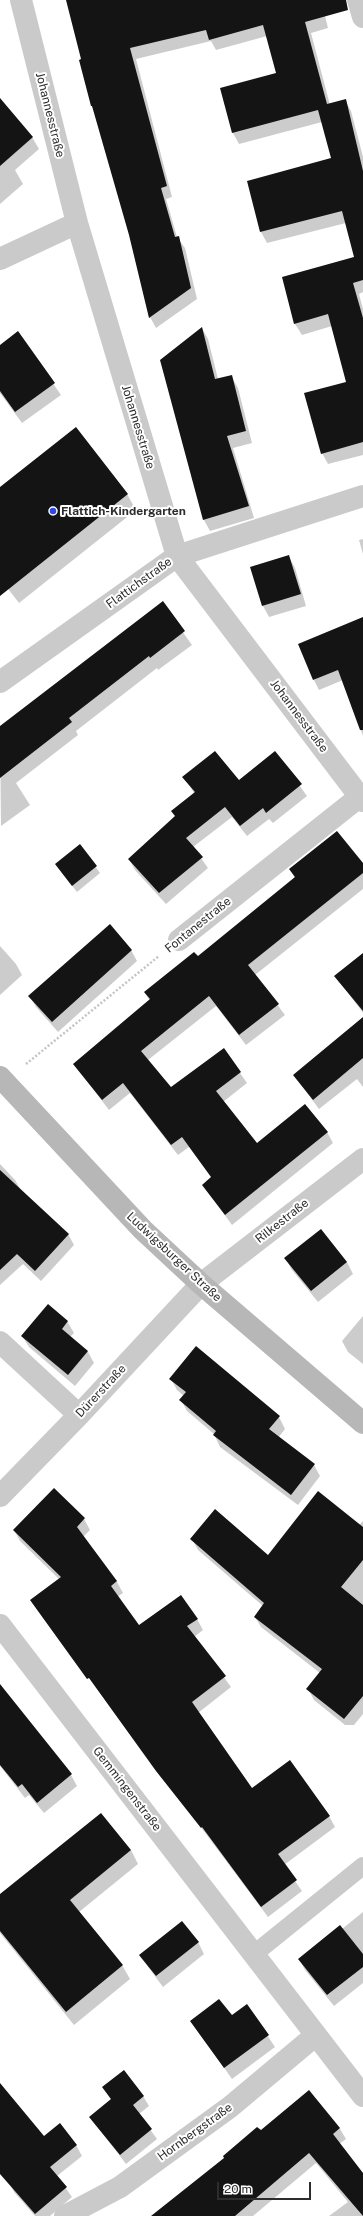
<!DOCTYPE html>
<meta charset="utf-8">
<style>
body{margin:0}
#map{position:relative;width:363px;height:2216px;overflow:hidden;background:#fff;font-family:"Public Sans",sans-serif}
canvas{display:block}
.scale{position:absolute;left:217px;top:2182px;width:94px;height:18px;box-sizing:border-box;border:2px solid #2d2d2d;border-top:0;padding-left:5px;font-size:12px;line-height:14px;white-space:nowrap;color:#2d2d2d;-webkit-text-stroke:3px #fff;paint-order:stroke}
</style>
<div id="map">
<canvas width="363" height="2216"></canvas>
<div class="scale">20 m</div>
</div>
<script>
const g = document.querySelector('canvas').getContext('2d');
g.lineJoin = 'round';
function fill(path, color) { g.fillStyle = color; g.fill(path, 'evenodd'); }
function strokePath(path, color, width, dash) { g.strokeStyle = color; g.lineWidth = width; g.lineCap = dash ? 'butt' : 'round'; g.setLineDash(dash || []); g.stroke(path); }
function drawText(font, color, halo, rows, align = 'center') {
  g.font = font + ' "Public Sans",sans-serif'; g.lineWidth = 4; g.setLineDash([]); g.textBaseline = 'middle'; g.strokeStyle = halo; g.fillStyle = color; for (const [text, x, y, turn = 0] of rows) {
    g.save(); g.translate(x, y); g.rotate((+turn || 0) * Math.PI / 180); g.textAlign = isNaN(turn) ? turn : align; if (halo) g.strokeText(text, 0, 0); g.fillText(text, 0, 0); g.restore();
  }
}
fill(new Path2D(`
 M67 0H321L328 28 311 33 330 105 345 100 351 111 363 157V292L359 294 363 309V455L328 464 322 453 347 382 332 326 302 335 295 324 283 278 355 257 346 223 267 243 261 232 248 182 332 159 322 122 239 144 233 133 223 98 277 74 267 36 216 50 211 41 136 59 172 197 166 199 177 237 185 248 197 299 156 328 150 317 130 235 95 112 92 106 83 60Z
 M0 120 32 137 39 149 15 170 23 184 0 204Z
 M202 328 208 339 218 379 231 376 238 388 252 443 233 448 254 518 210 531 204 520 161 360Z
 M18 333 61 395 22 423 0 393V346Z
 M0 488 127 494 136 510 19 603 2 581 0 583Z
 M363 539V554L359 540Z
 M289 557 295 568 306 606 269 617 263 606Z
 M162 603 192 645 158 670 157 668 76 731 78 735 16 783 30 805 1 826 0 734Z
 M363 645V736L343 680 319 690 314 680Z
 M275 752 307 796 273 823 269 819 247 836 232 817 193 847 208 868 166 904 135 870 129 859 176 817 194 793 184 777 239 781Z
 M80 846 100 873 77 892 56 865Z
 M363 864V889L255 975 285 1015 246 1045 216 1006 148 1060 171 1088 224 1050 247 1083 223 1102 256 1144 327 1132 333 1143 232 1225 203 1185 212 1178 189 1147 178 1155 130 1093 109 1110 74 1064 150 1001 145 993 198 958 295 878 290 869Z
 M0 946 16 964 22 975 0 995Z
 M131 950 137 961 58 1032 36 1007 30 996Z
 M363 954V1013L336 976Z
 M363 1018V1087L357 1079 319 1109 294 1075Z
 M0 1164 15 1180 21 1190 68 1234 74 1245 41 1281 23 1264 0 1285Z
 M321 1230 347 1262 353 1274 318 1302 292 1270 286 1259Z
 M363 1316V1364L348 1352 342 1341Z
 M67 1321 74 1333 70 1337 88 1352 94 1363 75 1386 29 1347 22 1336Z
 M171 1379 279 1417 285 1429 278 1438 314 1465 320 1476 298 1505 220 1447 214 1434 187 1411 181 1400 184 1396 177 1390Z
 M84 1519 90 1530 83 1537 117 1582 123 1593 117 1597 139 1627 197 1619 203 1630 194 1637 231 1687 198 1713 252 1789 329 1816 335 1827 284 1865 302 1891 268 1917 31 1600 59 1579 20 1541 14 1530Z
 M363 1521V1714L354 1725H345L314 1700 308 1689 320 1673 261 1627 255 1617 263 1606 198 1550 192 1539 269 1556 359 1525Z
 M0 1685 71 1775 77 1786 44 1813 29 1795 25 1798 0 1766Z
 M131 1850 138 1864 79 1912 122 1965 130 1979 74 2025 0 1933V1896Z
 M363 1912V1983L334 2006 305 1970 299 1959 342 1929Z
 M198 1942 204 1954 163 1987 140 1956Z
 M247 2005 275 2047 232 2079 191 2021 231 2017Z
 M0 2084 44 2137 76 2145 82 2156 57 2176 72 2197 50 2216H35L14 2192 0 2162Z
 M103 2087 143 2096 149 2106 139 2114 157 2139 126 2164 90 2117 111 2100Z
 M309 2091 340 2129 346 2139 339 2144 363 2174V2216H329L348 2202 316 2163 253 2216H155Z`), '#0003');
fill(new Path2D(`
 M66 0H346L348 10 305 22 327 104 346 99 363 171V280L353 283 363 318V442L321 454 304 393 346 382 328 314 294 324 282 277 354 257 342 211 260 232 247 181 331 158 318 110 232 133 220 88 276 73 263 25 209 40 206 30 130 48 167 186 161 188 175 237 179 236 191 288 149 318 129 235 92 106H91L79 60 81 59Z
 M0 98 33 137 0 166Z
 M202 327 215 379 232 375 246 431 227 436 249 506 203 520 160 360Z
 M18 331 55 383 15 412 0 391V345Z
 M76 427 128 494 0 596V487Z
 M289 555 301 594 262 606 250 567Z
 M163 601 185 631 150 658 149 656 69 718 72 722 0 778V726Z
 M363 617V730H360L338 670 313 680 298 644Z
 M215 751 239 780 275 751 302 784 266 813 263 808 240 826 225 807 186 838 203 857 159 893 128 859 175 816 171 811 195 792 182 777Z
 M337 831 363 863V873L248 965 279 1004 239 1035 209 996 141 1051 171 1087 224 1048 241 1072 216 1091 257 1143 305 1104 328 1132 225 1215 202 1185 211 1177 182 1137 171 1145 123 1083 102 1100 73 1064 150 999 144 992 194 952 198 956 295 877 289 869Z
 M80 844 97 866 72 886 55 864Z
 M110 924 132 950 52 1022 28 996Z
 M363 953V1011L334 976Z
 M363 1017V1058L313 1100 293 1075Z
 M0 1170 69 1234 35 1271 17 1254 0 1270Z
 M321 1229 347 1262 311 1291 284 1258Z
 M48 1304 68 1321 62 1329 88 1351 68 1375 21 1336Z
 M196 1346 280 1416 269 1429 315 1464 291 1495 213 1435 216 1431 179 1400 186 1392 169 1379Z
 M54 1488 85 1518 77 1527 117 1581 111 1586 139 1625 181 1595 198 1619 187 1626 226 1676 192 1702 252 1788 290 1760 330 1816 278 1854 297 1880 261 1907 202 1827 201 1828 156 1771 89 1678 87 1679 30 1600 61 1577 13 1530Z
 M318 1491 363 1527V1560L341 1587 363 1605V1696L344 1719 306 1689 322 1669 254 1617 264 1603 190 1539 215 1509 268 1555Z
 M0 1684 72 1774 37 1803 22 1784 18 1787 0 1765Z
 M101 1813 131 1850 70 1900 123 1965 66 2012 0 1931V1894Z
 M182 1921 199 1942 156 1976 139 1955Z
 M340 1925 363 1954V1967L327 1995 298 1959Z
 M219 1999 232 2015 247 2004 269 2035 224 2068 190 2021Z
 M124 2070 144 2096 133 2105 152 2129 120 2155 89 2117 111 2099 102 2087Z
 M0 2083 44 2136 60 2123 77 2145 50 2167 67 2187 35 2214 0 2174Z
 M309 2090 340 2128 333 2134 363 2173V2216L309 2153 235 2216H151L224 2158 223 2156 257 2127 261 2130Z`), '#141414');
strokePath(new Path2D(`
 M26 1064 159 956`), '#c4c4c4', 2.5, [2, 2]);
strokePath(new Path2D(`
 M254 1954 363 1866`), '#cacaca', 18);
strokePath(new Path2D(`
 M21 0 77 223 177 556 363 801
 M358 0 363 17
 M0 259 77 223
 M0 682 177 556 363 496
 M179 940 363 794
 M0 1342 79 1415
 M0 1496 79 1415 201 1284 363 1159
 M0 1625 363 2096
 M65 2216 120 2187 230 2107 316 2035`), '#cacaca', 22);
strokePath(new Path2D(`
 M0 1077 143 1230 201 1284 363 1423`), '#b7b7b7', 22);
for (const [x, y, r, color] of [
 [53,511,4,"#2e48e5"]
]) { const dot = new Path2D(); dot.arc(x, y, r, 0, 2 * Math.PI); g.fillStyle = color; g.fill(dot); strokePath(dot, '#fff', 1.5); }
drawText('12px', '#2d2d2d', '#fff', [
 ["Johannesstraße",50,115,76],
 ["Johannesstraße",138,427,73],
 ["Flattichstraße",139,583,-36],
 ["Johannesstraße",299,716,53],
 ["Fontanestraße",198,925,-39],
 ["Rilkestraße",282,1221,-38],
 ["Ludwigsburger Straße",174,1257,43],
 ["Dürerstraße",101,1391,-47],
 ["Gemmingenstraße",127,1789,52],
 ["Hornbergstraße",195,2132,-36]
]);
drawText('bold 12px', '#2d2d2d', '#fff', [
 ["Flattich-Kindergarten",61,511]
], 'left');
</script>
